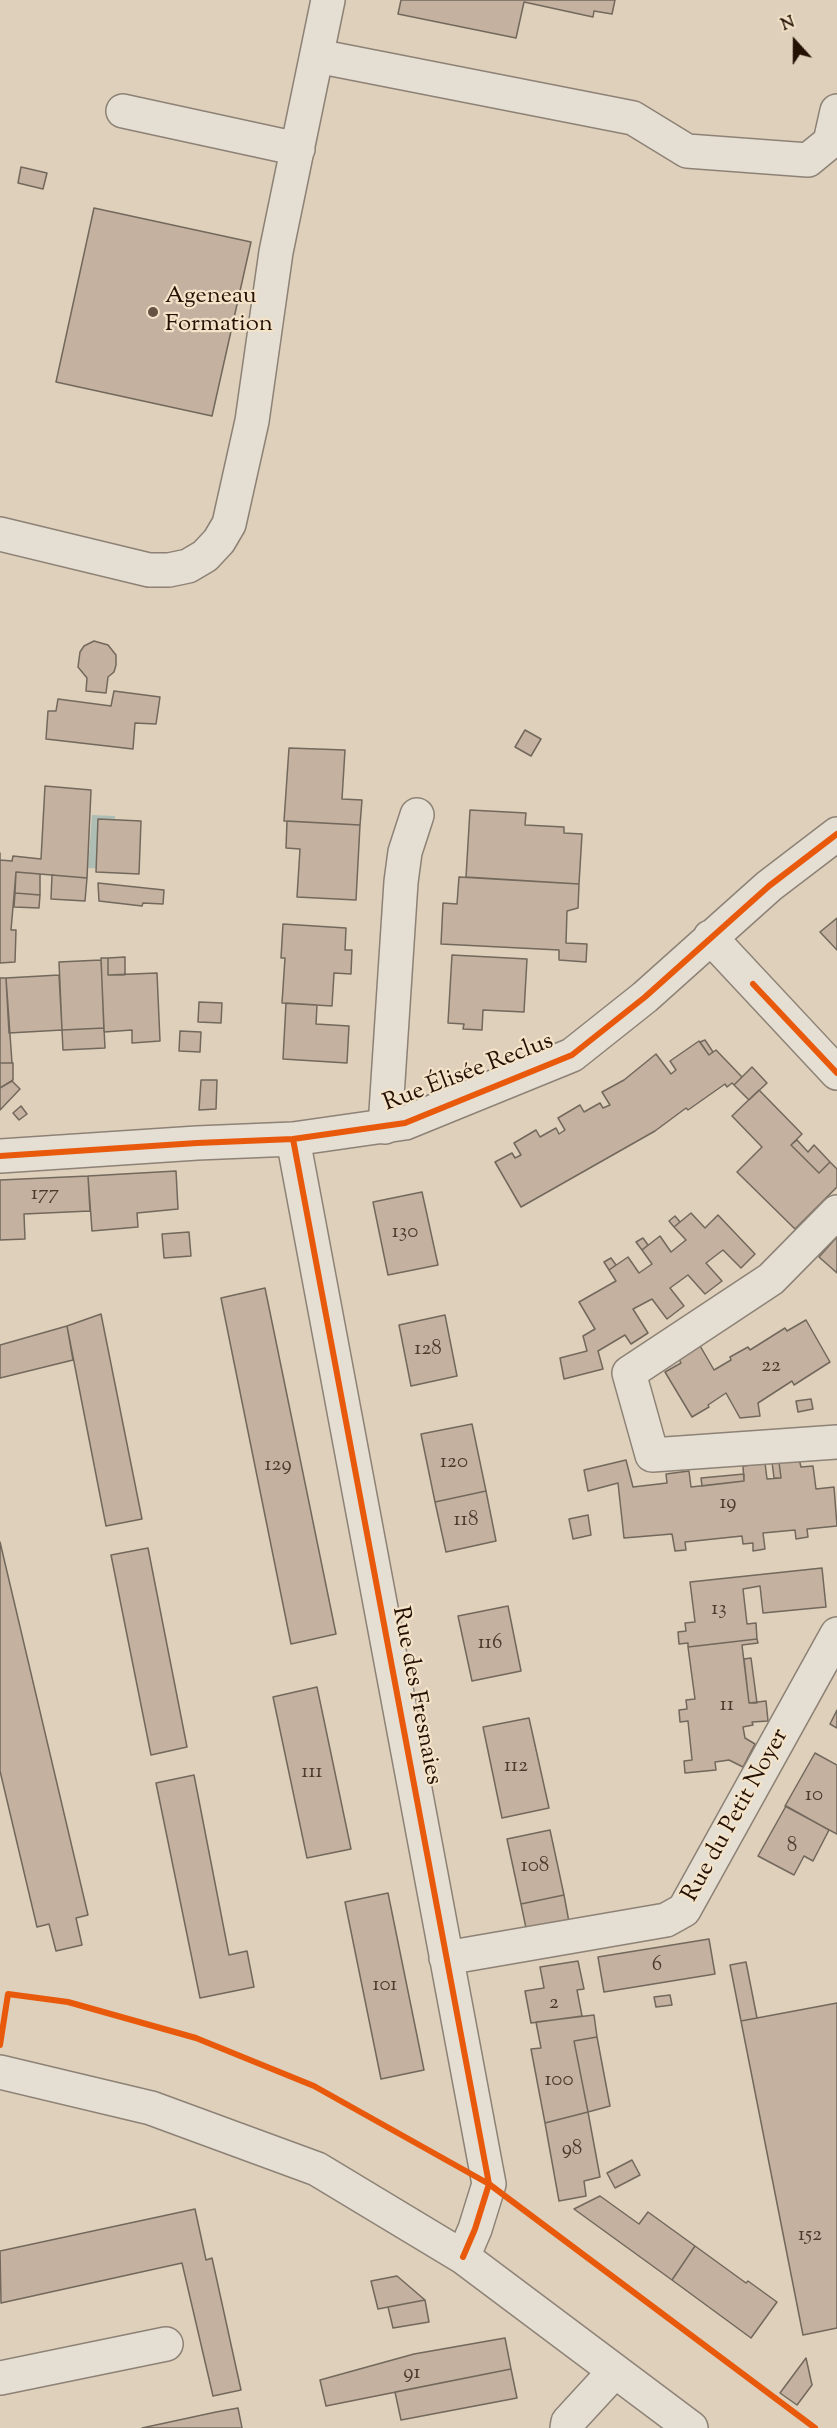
<!DOCTYPE html>
<meta charset="utf-8">
<style>
body{margin:0}
#map{position:relative;width:837px;height:2428px;overflow:hidden;background:#ded0bb;font-family:"Sorts Mill Goudy",serif}
canvas{display:block}
.north{position:absolute;left:765px;top:12px;width:60px;height:60px;-webkit-text-stroke:4px #f3e3c9;paint-order:stroke;rotate:339deg;font-size:16px;font-weight:700;line-height:24px;text-align:center;color:#251004}
.north::after{content:'';display:block;margin:auto;width:21px;height:27px;background:#251004;clip-path:polygon(50% 0,100% 100%,50% 72%,0 100%)}
</style>
<div id="map">
<canvas width="837" height="2428"></canvas>
<div class="north">N</div>
</div>
<script>
const g = document.querySelector('canvas').getContext('2d');
g.lineJoin = 'round';
function fill(path, color) { g.fillStyle = color; g.fill(path, 'evenodd'); }
function strokePath(path, color, width, dash) { g.strokeStyle = color; g.lineWidth = width; g.lineCap = dash ? 'butt' : 'round'; g.setLineDash(dash || []); g.stroke(path); }
function drawText(font, color, halo, rows, align = 'center') {
  g.font = font + ' "Sorts Mill Goudy",serif'; g.lineWidth = 4.5; g.setLineDash([]); g.textBaseline = 'middle'; g.strokeStyle = halo; g.fillStyle = color; for (const [text, x, y, turn = 0] of rows) {
    g.save(); g.translate(x, y); g.rotate((+turn || 0) * Math.PI / 180); g.textAlign = isNaN(turn) ? turn : align; if (halo) g.strokeText(text, 0, 0); g.fillText(text, 0, 0); g.restore();
  }
}
fill(new Path2D(`
 M92 815 115 816 112 869 88 868Z`), '#aebeb4');
const building = new Path2D(`
 M401 0H615L612 14 594 11 593 17 524 2 516 38 398 14Z
 M21 167 47 173 43 189 18 183Z
 M94 208 251 242 212 416 56 382Z
 M94 641 108 645 116 655V665L114 672 108 677 106 693 86 691 87 678 78 667 80 652 84 646Z
 M114 691 160 697 156 724 135 723 133 749 46 739 48 711H56L58 699 111 706Z
 M525 730 541 739 531 756 515 747Z
 M289 748 345 750 342 799 362 800 360 825 284 821Z
 M45 786 91 790 87 878 16 872 11 930H16L15 962 0 963V853V860L12 861 13 856 41 859Z
 M470 810 526 813 525 825 564 827V833L582 834 579 884 466 877Z
 M98 819 141 821 139 874 96 872Z
 M287 821 360 825 356 900 297 897 300 849 286 848Z
 M16 872 40 874V895L15 893Z
 M52 875 87 878 85 901 51 899Z
 M459 877 579 884 578 908 567 911 566 943 587 944 586 962 559 960V950L441 944 443 903 457 904Z
 M98 883 164 890 163 904 143 903 142 906 99 901Z
 M15 893 40 895 39 908 14 907Z
 M837 918V950L820 932Z
 M283 924 346 928 345 950H352L351 974 334 973 332 1006 282 1003 285 958H281Z
 M452 955 527 959 524 1012 483 1010 482 1030 463 1029 464 1024 448 1023Z
 M125 957V975H108V958Z
 M101 958H108V975L157 973 160 1041 132 1043V1030L104 1032Z
 M101 960 104 1028 62 1030 59 962Z
 M59 975 62 1030 9 1033 6 978Z
 M0 978H6L12 1063H0Z
 M199 1002 222 1003 221 1023 198 1022Z
 M286 1003 317 1005 316 1024 349 1026 347 1063 283 1059Z
 M104 1028 105 1048 63 1050 62 1030Z
 M180 1031 201 1032 200 1052 179 1051Z
 M705 1040 713 1052 709 1055 700 1042Z
 M699 1041 709 1055 716 1050 742 1077 734 1085 732 1083 727 1087 725 1084 688 1110 686 1108 655 1131 521 1207 495 1162 512 1153 515 1158 521 1155 514 1143 536 1130 540 1137 556 1128 559 1134 565 1130 558 1118 580 1105 584 1112 600 1103 603 1108 610 1105 602 1092 624 1080 656 1054 671 1074 676 1070 670 1061Z
 M0 1063H13V1080L0 1088Z
 M752 1067 767 1083 749 1100 734 1085Z
 M201 1080H217L216 1109 199 1110Z
 M12 1081 20 1089 0 1110V1088Z
 M759 1090 802 1134 791 1145 819 1173 830 1162 837 1169V1187L795 1229 737 1172 762 1147 732 1116Z
 M21 1106 27 1114 19 1120 13 1113Z
 M797 1140 808 1152 814 1145 830 1162 819 1173 791 1145Z
 M176 1171 178 1209 137 1213 138 1227 92 1231 88 1176Z
 M88 1176 90 1211 24 1214 25 1239 0 1240V1180Z
 M422 1192 438 1265 388 1275 373 1202Z
 M691 1213 705 1228 718 1215 755 1254 741 1268 723 1250 706 1263 722 1281 705 1294 688 1275 670 1288 684 1306 667 1319 652 1299 633 1309 648 1333 631 1344 625 1335 598 1351 603 1369 564 1379 560 1358 587 1351 583 1336 595 1329 579 1302 616 1281 609 1270 628 1257 639 1273 652 1264 642 1250 660 1236 671 1252 686 1240 674 1227Z
 M675 1216 680 1222 674 1227 669 1221Z
 M189 1232 191 1256 164 1258 162 1234Z
 M837 1237V1273L819 1257Z
 M643 1238 648 1245 642 1250 636 1242Z
 M611 1258 616 1265 609 1270 604 1262Z
 M265 1288 336 1634 291 1644 221 1298Z
 M101 1314 142 1519 106 1526 67 1326Z
 M445 1315 457 1376 411 1386 399 1325Z
 M806 1320 830 1362 794 1385 792 1381 758 1403 760 1416 740 1418 726 1393 708 1405 709 1407 692 1417 665 1372 681 1363 678 1357 699 1344 714 1370 731 1360 730 1357 748 1347 750 1350 785 1328 787 1331Z
 M67 1326 73 1360 0 1378V1345Z
 M811 1399 813 1409 798 1412 796 1401Z
 M472 1424 486 1491 435 1502 421 1434Z
 M799 1459 801 1467 813 1466 816 1489 834 1487 837 1526 807 1529 808 1537 796 1539 795 1530 763 1533 765 1549 753 1551V1543L743 1544 742 1536 685 1542 686 1550 675 1551 672 1534 624 1538 618 1483 588 1491 584 1470 626 1460 633 1487 667 1483 666 1474 689 1471 691 1487 744 1481 743 1466 765 1463 767 1479 781 1478 779 1462Z
 M772 1462H779L781 1478H774Z
 M744 1474V1481L702 1486 701 1478Z
 M486 1491 496 1541 446 1552 435 1502Z
 M588 1515 591 1535 573 1539 569 1519Z
 M0 1542 88 1915 76 1918 82 1945 56 1951 49 1924 37 1927 0 1771Z
 M148 1548 187 1747 151 1755 111 1555Z
 M822 1568 826 1607 763 1613 760 1586 743 1589 747 1624 756 1623 757 1639 688 1647V1643L679 1644 678 1632 686 1631 685 1623 695 1622 690 1582Z
 M508 1606 521 1671 472 1681 458 1616Z
 M757 1639 758 1643 742 1645 749 1703 766 1701 768 1721 752 1722 753 1725 743 1727 745 1738 755 1744 743 1767 729 1760 715 1762 716 1770 685 1773 684 1761 692 1760 688 1721 680 1722 679 1710 687 1709 686 1700 695 1699 688 1647Z
 M751 1658 757 1703H749L744 1659Z
 M317 1687 351 1849 307 1858 273 1697Z
 M837 1710V1728L830 1724Z
 M529 1718 549 1808 502 1818 483 1727Z
 M815 1753 837 1765V1834L785 1806Z
 M194 1775 229 1955 247 1951 254 1987 200 1998 156 1783Z
 M786 1806 829 1830 813 1861 804 1856 794 1875 758 1856Z
 M550 1830 564 1895 521 1904 507 1839Z
 M388 1893 424 2070 381 2079 345 1902Z
 M564 1895 569 1922 526 1928 521 1904Z
 M709 1939 715 1974 604 1992 598 1957Z
 M578 1961 584 1989 577 1990 582 2016 531 2023 525 1991 544 1988 540 1967Z
 M746 1962 757 2018 741 2021 730 1965Z
 M670 1995 672 2005 656 2007 654 1997Z
 M837 2003V2328L803 2335 741 2021Z
 M594 2015 597 2037 574 2041 588 2112 545 2123 531 2049 541 2048 536 2022Z
 M597 2037 610 2106 588 2112 574 2041Z
 M588 2112 600 2177 584 2181 586 2196 559 2201 545 2123Z
 M632 2160 640 2175 615 2188 607 2173Z
 M600 2196 639 2224 648 2212 695 2246 672 2280 574 2209Z
 M195 2209 206 2260 212 2258 241 2390 213 2396 182 2263 1 2303 0 2251Z
 M695 2246 746 2283 748 2281 777 2302 751 2338 672 2280Z
 M397 2276 425 2300 378 2309 371 2281Z
 M425 2300 429 2322 393 2328 388 2307Z
 M505 2338 511 2369 326 2406 320 2380 414 2354Z
 M806 2358 812 2385 797 2405 780 2393Z
 M511 2369 517 2398 401 2420 395 2392Z
 M238 2408 242 2428H142L216 2412Z`);
fill(building, '#c4b1a0');
strokePath(building, '#72685c', 1.5);
const minor = new Path2D(`
 M317 56 633 118 687 151 808 160 830 142 837 111
 M123 111 298 149
 M0 534 149 570H169L188 566 205 556 219 541 229 524 252 421 276 252 328 0
 M710 937 837 1073
 M385 1127 401 882 405 852 417 815
 M293 1139 489 2184 475 2229 463 2257
 M0 1156 197 1143 293 1139 405 1123 572 1055 645 997 769 886 837 834
 M837 1212 771 1279 629 1373 652 1455 837 1442
 M446 1958 666 1920 684 1910 837 1634
 M0 2072 151 2108 317 2169 463 2257 691 2428
 M0 2378 166 2344
 M567 2428 568 2422 614 2372`);
strokePath(minor, '#8d8275', 36);
strokePath(minor, '#e4ded3', 33);
strokePath(new Path2D(`
 M753 984 837 1073
 M293 1139 489 2184 475 2229 463 2257
 M0 1156 197 1143 293 1139 405 1123 572 1055 645 997 769 886 837 834
 M0 2045 8 1994 68 2002 196 2038 314 2086 489 2184 815 2428`), '#e8590c', 6);
for (const [x, y, r, color] of [
 [153,312,6,"#665344"]
]) { const dot = new Path2D(); dot.arc(x, y, r, 0, 2 * Math.PI); g.fillStyle = color; g.fill(dot); strokePath(dot, '#f3e3c9', 2); }
drawText('21px', '#4d382b', null, [
 ["177",45,1195],
 ["130",405,1233],
 ["128",428,1350],
 ["22",771,1367],
 ["120",454,1463],
 ["129",278,1466],
 ["19",728,1504],
 ["118",466,1521],
 ["13",719,1610],
 ["116",490,1644],
 ["11",727,1706],
 ["112",516,1767],
 ["111",312,1773],
 ["10",814,1796],
 ["8",792,1847],
 ["108",535,1867],
 ["6",657,1966],
 ["101",385,1986],
 ["2",554,2004],
 ["100",559,2081],
 ["98",572,2150],
 ["152",810,2236],
 ["91",412,2374]
]);
drawText('24px', '#251004', '#f3e3c9', [
 ["Ageneau",165,298],
 ["Formation",165,326]
], 'left');
drawText('24px', '#251004', '#f3e3c9', [
 ["Rue Élisée Reclus",469,1074,-21],
 ["Rue des Fresnaies",415,1696,79],
 ["Rue du Petit Noyer",737,1816,-61]
]);
</script>
